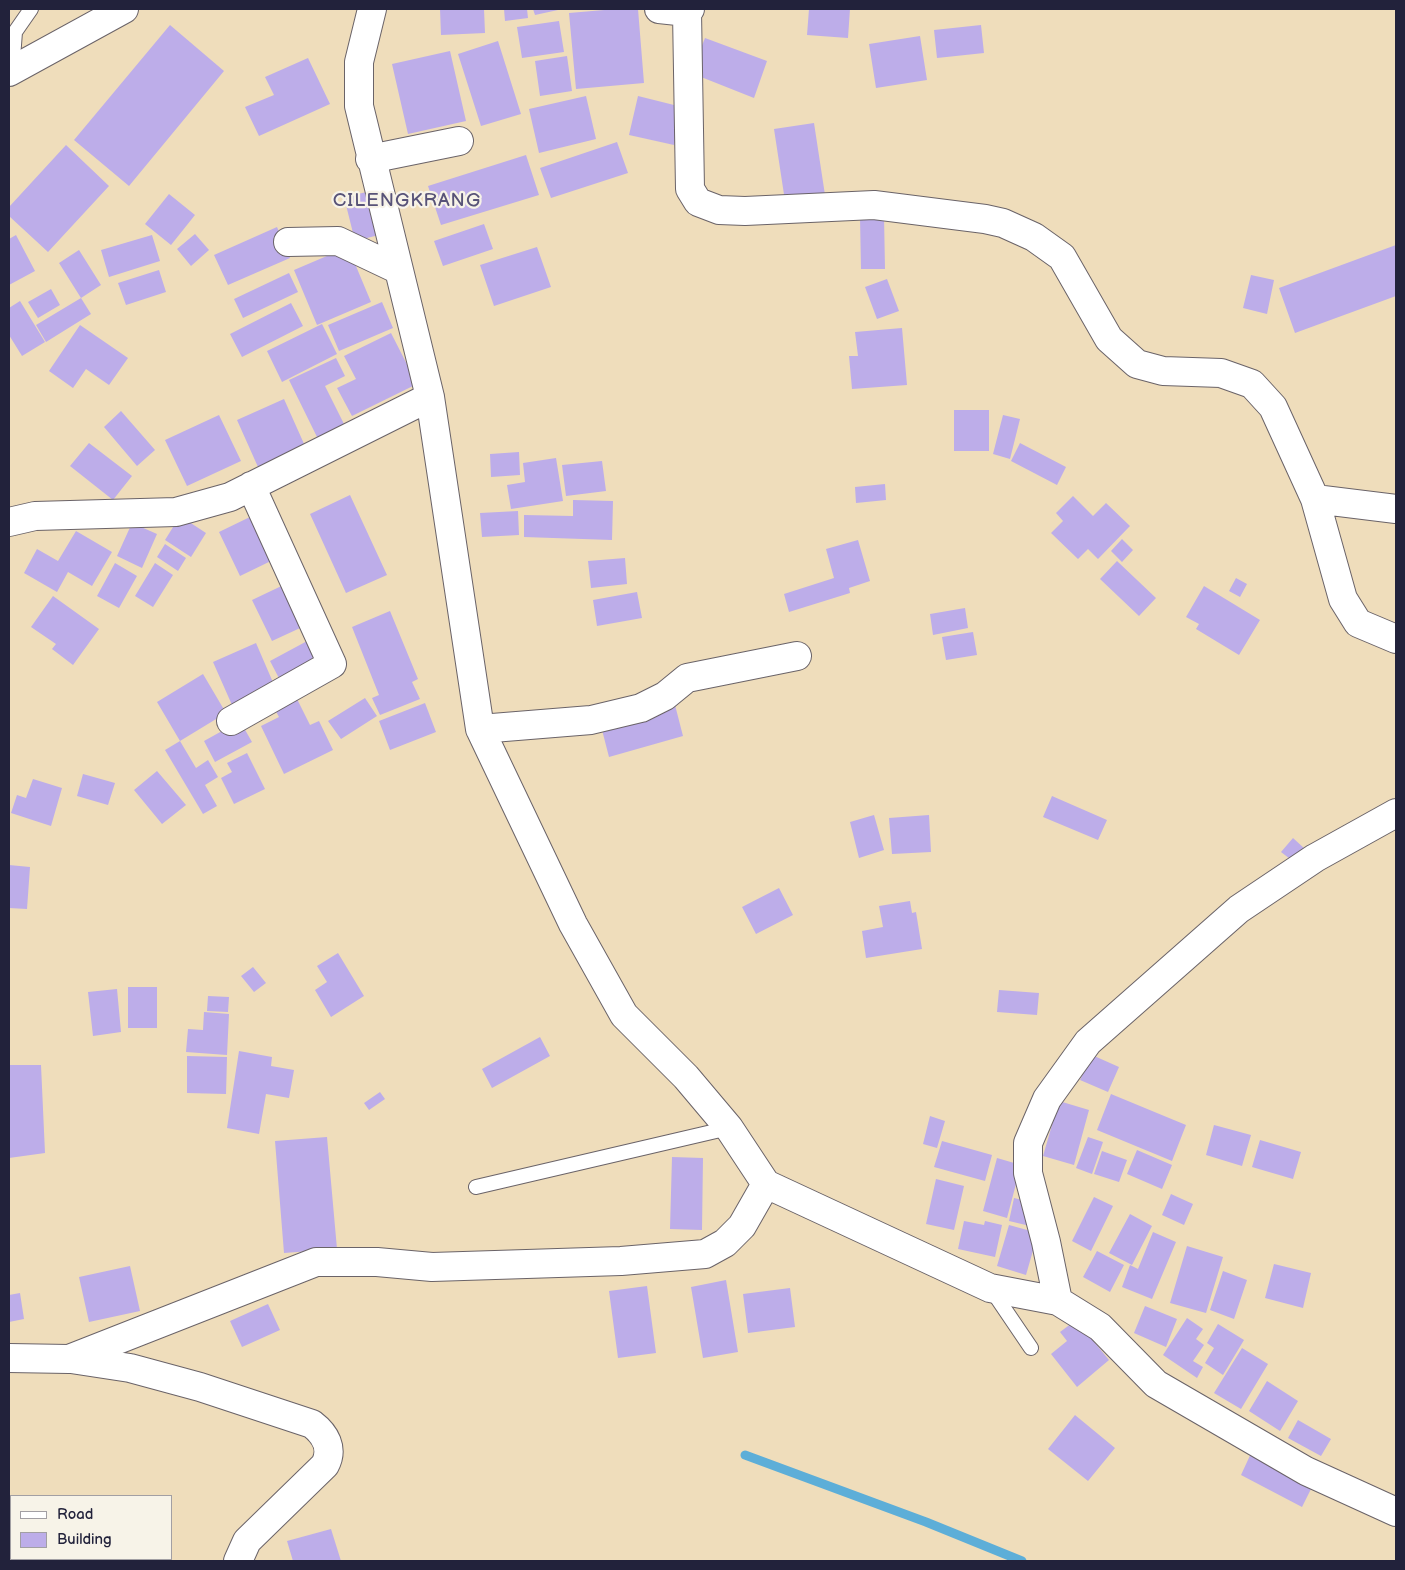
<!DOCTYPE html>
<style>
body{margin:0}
#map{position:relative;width:1405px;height:1570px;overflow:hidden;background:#efddbb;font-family:"Balsamiq Sans",sans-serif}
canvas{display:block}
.frame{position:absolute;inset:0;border:10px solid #22223b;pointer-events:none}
.legend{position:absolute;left:10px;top:1495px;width:162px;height:65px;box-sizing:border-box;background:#f7f3e8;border:1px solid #a29fa3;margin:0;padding:6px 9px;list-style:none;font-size:15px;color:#22223b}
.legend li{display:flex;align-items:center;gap:10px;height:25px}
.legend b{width:25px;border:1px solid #a29fa3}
</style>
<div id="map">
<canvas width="1405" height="1570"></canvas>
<div class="frame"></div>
<ul class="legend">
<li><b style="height:6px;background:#fff"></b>Road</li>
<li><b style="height:14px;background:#bdade9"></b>Building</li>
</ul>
</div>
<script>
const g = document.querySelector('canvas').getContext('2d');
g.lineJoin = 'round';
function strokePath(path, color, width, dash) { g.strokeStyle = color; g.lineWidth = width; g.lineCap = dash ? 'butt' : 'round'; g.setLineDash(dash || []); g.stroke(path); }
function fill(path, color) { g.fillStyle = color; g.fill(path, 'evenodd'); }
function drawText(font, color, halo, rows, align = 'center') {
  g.font = font + ' "Balsamiq Sans",sans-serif'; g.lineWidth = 4.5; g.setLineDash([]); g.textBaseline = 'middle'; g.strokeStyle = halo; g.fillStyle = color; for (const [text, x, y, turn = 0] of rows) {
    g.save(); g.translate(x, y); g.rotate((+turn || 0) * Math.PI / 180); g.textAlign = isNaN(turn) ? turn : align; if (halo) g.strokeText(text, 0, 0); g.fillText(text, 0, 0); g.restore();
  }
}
strokePath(new Path2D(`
 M745 1455 926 1522 1022 1561`), '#5daed8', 9);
fill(new Path2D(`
 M440 9H484L485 33 441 35Z
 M504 9H527L528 18 505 21Z
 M533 9H558V10L535 15Z
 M616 9H638L644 83 576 89 569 13Z
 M809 9H850L848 38 807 35Z
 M559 21 564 52 522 58 517 27Z
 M170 25 224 71 129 186 74 140Z
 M981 25 984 53 937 58 934 30Z
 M920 36 927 80 876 88 869 44Z
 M705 38 767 61 754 98 691 73Z
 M498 41 521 114 481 126 458 54Z
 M450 51 466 121 408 134 392 64Z
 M567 56 572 91 540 96 535 61Z
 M308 58 330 104 259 136 245 107 274 95 265 77Z
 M586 96 596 139 539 153 529 109Z
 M638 96 682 107 674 145 629 135Z
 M814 123 825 195 785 201 774 129Z
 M617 142 628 173 551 198 540 168Z
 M66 145 109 186 48 252 9 216V207Z
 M526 155 539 195 441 225 428 186Z
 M376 190 387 233 355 241 344 197Z
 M169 194 195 215 171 245 145 224Z
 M884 216 885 269H861L860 217Z
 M484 224 493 249 443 266 434 241Z
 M277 227 290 258 228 285 214 255Z
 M195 234 209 250 191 266 177 249Z
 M16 235 35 271 9 285V239Z
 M152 235 160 261 109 277 101 250Z
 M1396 245V296L1295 333 1279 288Z
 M348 247 371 302 317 325 294 270Z
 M537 247 551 287 494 306 480 265Z
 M79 250 101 285 81 298 59 263Z
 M159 270 166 292 126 305 118 283Z
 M289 273 298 292 243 318 234 299Z
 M1251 275 1274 280 1267 314 1243 308Z
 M887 279 899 311 877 319 865 287Z
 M51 289 60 305 38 318 28 302Z
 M81 298 91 314 46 342 36 325Z
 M20 301 45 342 22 356 9 335V308Z
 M382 302 393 328 339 351 328 325Z
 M291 303 303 326 242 357 230 334Z
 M322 324 337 354 282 382 267 351Z
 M80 325 128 358 109 385 86 369 73 388 49 371Z
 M902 328 907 385 852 389 849 356H858L855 332Z
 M391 333 417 384 352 416 337 388 356 379 344 356Z
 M336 358 345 376 325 386 345 426 318 439 289 380Z
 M284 399 305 446 258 467 237 420Z
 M954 410H989V451H954Z
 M121 411 155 450 137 466 104 427Z
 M219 415 241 461 187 486 165 440Z
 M1003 415 1020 419 1010 459 993 454Z
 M89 443 132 476 113 500 70 466Z
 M1020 443 1066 467 1057 485 1011 461Z
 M519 452 520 475 491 477 490 454Z
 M556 458 563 501 511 509 507 485 525 482 523 463Z
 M602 461 606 491 566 496 562 465Z
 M885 484 886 500 856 503 855 487Z
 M350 495 387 575 346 593 310 514Z
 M1073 496 1093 516 1106 503 1130 526 1098 559 1088 549 1078 559 1051 533 1063 521 1056 513Z
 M573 500 613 501 612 540 524 537V515L573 516Z
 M518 511 519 535 482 537 480 513Z
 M180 516 206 533 191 557 165 540Z
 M252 516 273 560 240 576 219 532Z
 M132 523 157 534 142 568 117 556Z
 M76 531 112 552 92 586 68 572 57 592 24 573 37 549 58 561Z
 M1122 539 1133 550 1122 562 1111 551Z
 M858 540 870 581 849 588 850 593 789 612 784 594 834 578 826 549Z
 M165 544 186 558 178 571 157 557Z
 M625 558 627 584 591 588 588 561Z
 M1117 561 1156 598 1139 616 1100 579Z
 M115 563 137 576 119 608 97 596Z
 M155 563 173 575 153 607 135 596Z
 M1236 578 1247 584 1240 597 1229 591Z
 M292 581 311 623 272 641 252 600Z
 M1204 586 1260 620 1239 655 1196 629 1199 624 1186 617Z
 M637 592 642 618 597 626 593 600Z
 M53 596 99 629 73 665 52 649 56 644 31 627Z
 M965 608 968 628 933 635 930 614Z
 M390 611 418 679 412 682 420 699 380 715 372 698 379 695 352 627Z
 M973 632 977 655 946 660 942 637Z
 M309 640 320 661 281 682 270 661Z
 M256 643 275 687 232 705 213 662Z
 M203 674 226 713 180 741 157 702Z
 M294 693 310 725 319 721 333 750 284 774 261 726 279 717 272 704Z
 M365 698 377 716 341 739 328 721Z
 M425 703 436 732 390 750 379 721Z
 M675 705 683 736 609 757 601 726Z
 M240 721 252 742 215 762 204 741Z
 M180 741 196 768 208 760 218 777 205 785 217 806 203 814 165 750Z
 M247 753 265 789 234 804 221 778 232 772 227 763Z
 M157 771 186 805 162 824 134 790Z
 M83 774 115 783 108 805 77 796Z
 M33 779 62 788 51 826 11 813 17 795 26 798Z
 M1052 796 1107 820 1098 840 1043 817Z
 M874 815 884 850 859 858 850 822Z
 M929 815 931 852 892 854 889 818Z
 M1293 838 1305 849 1294 862 1281 852Z
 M9 865 30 867 27 909 9 908Z
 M779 888 793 915 756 934 742 907Z
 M910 901 912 913 916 912 922 949 866 958 862 931 883 927 879 906Z
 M338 953 364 996 331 1017 315 990 327 982 317 966Z
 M253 967 266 983 254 992 241 976Z
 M128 987H157V1028H128Z
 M117 989 121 1032 93 1036 88 992Z
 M999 990 1039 993 1037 1015 997 1012Z
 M208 996 229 997 228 1012 207 1011Z
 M204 1012 229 1014 227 1055 186 1052 188 1029 203 1030Z
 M540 1037 550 1056 492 1088 482 1069Z
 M239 1051 272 1057 271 1066 294 1070 289 1098 266 1094 259 1134 227 1128Z
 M1092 1055 1119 1067 1108 1092 1080 1080Z
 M187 1056 227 1057 226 1094 187 1093Z
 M9 1065H41L45 1153 9 1158Z
 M380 1092 385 1099 369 1110 364 1103Z
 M1111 1094 1186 1125 1172 1161 1097 1130Z
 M1059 1101 1089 1110 1074 1165 1043 1156Z
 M930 1116 945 1121 937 1148 923 1144Z
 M1214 1125 1251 1135 1242 1166 1206 1155Z
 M327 1137 337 1249 284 1253 275 1141Z
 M1088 1137 1103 1142 1092 1174 1076 1168Z
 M1260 1140 1301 1152 1293 1179 1252 1167Z
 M942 1141 992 1155 985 1181 934 1167Z
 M1137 1150 1172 1165 1162 1189 1127 1174Z
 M1102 1151 1127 1160 1119 1182 1094 1174Z
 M672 1157 703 1158 702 1230 670 1229Z
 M997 1158 1021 1165 1007 1218 983 1211Z
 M936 1179 964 1186 954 1230 926 1224Z
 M1171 1194 1193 1204 1184 1225 1162 1215Z
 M1094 1197 1113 1206 1091 1251 1072 1241Z
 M1014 1198 1035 1203 1030 1226 1009 1221Z
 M1130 1214 1152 1226 1132 1265 1109 1253Z
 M964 1221 984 1225 985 1221 1002 1225 995 1257 958 1249Z
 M1009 1225 1038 1233 1026 1275 997 1266Z
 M1153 1232 1176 1242 1152 1299 1122 1287 1130 1265 1138 1269Z
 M1187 1246 1223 1257 1206 1313 1170 1303Z
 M1097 1251 1124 1265 1110 1292 1083 1277Z
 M1274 1264 1311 1273 1303 1308 1265 1298Z
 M130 1266 140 1311 89 1322 79 1277Z
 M1223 1271 1247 1280 1234 1319 1210 1310Z
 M726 1280 738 1352 703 1358 691 1287Z
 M647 1286 656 1353 618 1358 609 1291Z
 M790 1288 795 1327 748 1333 743 1294Z
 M20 1293 24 1319 9 1322V1295Z
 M268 1304 280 1330 242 1347 230 1321Z
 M1145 1306 1177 1319 1166 1347 1134 1333Z
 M1187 1318 1203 1329 1196 1339 1204 1345 1193 1361 1203 1367 1197 1378 1163 1355Z
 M1076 1320 1109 1360 1077 1387 1051 1354 1067 1341 1060 1332Z
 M1218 1324 1244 1340 1223 1375 1205 1363 1214 1348 1207 1343Z
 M1242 1348 1268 1364 1241 1409 1214 1393Z
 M1267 1381 1298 1401 1280 1431 1249 1411Z
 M1075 1415 1115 1448 1088 1481 1048 1449Z
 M1298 1420 1331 1439 1321 1456 1288 1438Z
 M1253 1449 1315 1481 1302 1507 1241 1475Z
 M331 1529 341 1561H293L287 1541Z`), '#bdade9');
const service = new Path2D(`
 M12 71 15 32 31 9
 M476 1187 729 1128
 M991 1289 1031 1348`);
const minor = new Path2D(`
 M372 9 359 62V106L430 397 480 729 573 924 624 1015 686 1077 729 1128 766 1184 990 1288 1058 1301 1100 1327 1156 1384 1306 1471 1396 1512
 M659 9 687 12
 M690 9 687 12 690 189 698 202 719 210 745 211 874 205 985 219 1003 223 1034 237 1062 257 1109 339 1137 364 1163 371 1221 373 1252 384 1273 407 1315 499 1343 599 1358 623 1396 639
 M9 72 124 9
 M370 159 459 141
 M288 242 338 241 397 269
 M1315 499 1396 509
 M9 522 35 516 176 512 230 497 430 397
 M231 721 332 664 251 486
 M480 729 591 720 641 708 665 696 687 678 797 656
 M1058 1301 1046 1242 1028 1173V1143L1047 1099 1088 1042 1239 909 1315 858 1396 813
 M9 1358 69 1359 316 1262H377L432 1267 621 1261 705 1254 725 1243 742 1226 766 1184
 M71 1359 130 1368 200 1387 312 1424C325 1434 334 1448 325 1465L247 1541 238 1561`);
strokePath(service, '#6a6368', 16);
strokePath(minor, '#6a6368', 30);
strokePath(service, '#fff', 14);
strokePath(minor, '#fff', 28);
g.letterSpacing = '1px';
drawText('19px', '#585378', '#f7f3e8', [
 ["CILENGKRANG",407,201]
]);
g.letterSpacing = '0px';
</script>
